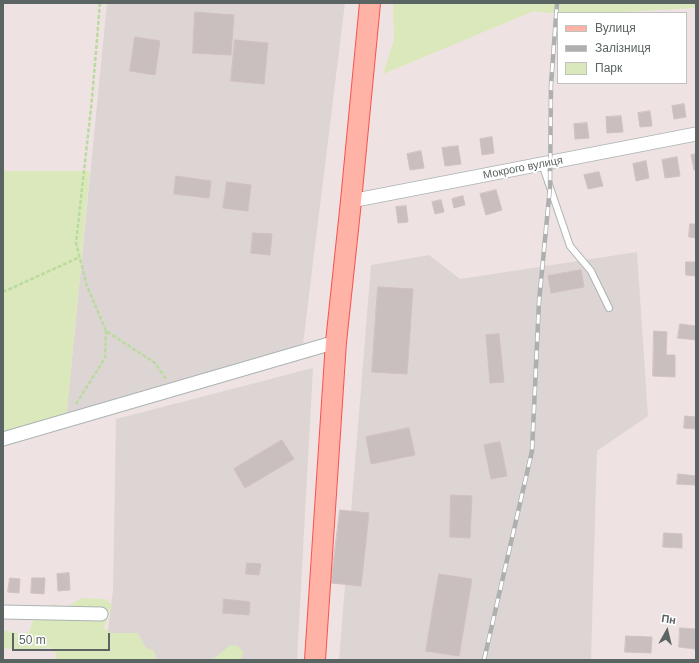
<!DOCTYPE html>
<meta charset="utf-8">
<style>
body{margin:0}
#map{position:relative;width:699px;height:663px;overflow:hidden;background:#eee3e2;font-family:Arial,sans-serif}
canvas{display:block}
.frame{position:absolute;inset:0;border:4px solid #5a6462;pointer-events:none}
.legend{position:absolute;left:557px;top:12px;width:130px;height:72px;box-sizing:border-box;background:#fff;border:1px solid #bdc1c0;margin:0;padding:5px 7px;list-style:none;font-size:12px;color:#5a6462}
.legend li{display:flex;align-items:center;gap:8px;height:20px}
.legend b{width:20px;border:1px solid #bdc1c0}
.north{position:absolute;left:647px;top:611px;width:40px;height:40px;-webkit-text-stroke:3px #fff;paint-order:stroke;rotate:8deg;font-size:11px;font-weight:700;line-height:16px;text-align:center;color:#5a6462}
.north::after{content:'';display:block;margin:auto;width:14px;height:18px;background:#5a6462;clip-path:polygon(50% 0,100% 100%,50% 72%,0 100%)}
.scale{position:absolute;left:12px;top:633px;width:98px;height:18px;box-sizing:border-box;border:2px solid #5a6462;border-top:0;padding-left:5px;font-size:12px;line-height:14px;white-space:nowrap;color:#5a6462;-webkit-text-stroke:3px #fff;paint-order:stroke}
</style>
<div id="map">
<canvas width="699" height="663"></canvas>
<div class="frame"></div>
<ul class="legend">
<li><b style="height:5px;background:#ffb2a6"></b>Вулиця</li>
<li><b style="height:5px;background:#adb0af"></b>Залізниця</li>
<li><b style="height:11px;background:#dbe8bc"></b>Парк</li>
</ul>
<div class="north">Пн</div>
<div class="scale">50 m</div>
</div>
<script>
const g = document.querySelector('canvas').getContext('2d');
g.lineJoin = 'round';
function fill(path, color) { g.fillStyle = color; g.fill(path, 'evenodd'); }
function strokePath(path, color, width, dash) { g.strokeStyle = color; g.lineWidth = width; g.lineCap = dash ? 'butt' : 'round'; g.setLineDash(dash || []); g.stroke(path); }
function drawText(font, color, halo, rows, align = 'center') {
  g.font = font + ' Arial,sans-serif'; g.lineWidth = 4; g.setLineDash([]); g.textBaseline = 'middle'; g.strokeStyle = halo; g.fillStyle = color; for (const [text, x, y, turn = 0] of rows) {
    g.save(); g.translate(x, y); g.rotate((+turn || 0) * Math.PI / 180); g.textAlign = isNaN(turn) ? turn : align; if (halo) g.strokeText(text, 0, 0); g.fillText(text, 0, 0); g.restore();
  }
}
fill(new Path2D(`
 M107 3H345L302 352 66 420Z
 M637 252 648 416 597 451 591 660H339L371 265 429 255 460 279Z
 M313 368 297 660H104L113 590 116 419Z`), '#ddd5d4');
fill(new Path2D(`
 M393 3H696V8L604 13H558V14L534 11 383 74 394 40Z
 M3 171H90L66 420 3 439Z
 M81 598 106 599 112 605 104 628 111 633H138L145 647 154 651 157 660H56V653L51 647 28 651 3 648V630L21 634 29 632C34 617 39 606 56 604L61 611Z
 M230 645 238 646 244 653 240 660H207L215 658Z`), '#dbe8bc');
const building = new Path2D(`
 M195 12 234 15 231 55 193 53Z
 M135 37 160 41 155 75 130 71Z
 M235 40 268 43 264 84 231 81Z
 M684 104 686 117 674 119 672 106Z
 M650 111 652 126 640 127 638 113Z
 M621 116 623 132 607 133 606 117Z
 M587 123 589 138 575 139 574 124Z
 M492 137 494 153 482 155 480 139Z
 M458 146 461 164 445 166 442 148Z
 M421 151 424 168 410 170 407 154Z
 M696 154V170H694L691 155Z
 M677 157 680 176 665 178 662 160Z
 M646 161 649 178 636 181 633 164Z
 M599 172 603 186 588 189 584 175Z
 M176 176 211 181 209 198 174 194Z
 M227 182 251 185 248 211 223 208Z
 M496 190 502 210 486 215 480 194Z
 M463 196 465 205 454 208 452 199Z
 M441 200 444 212 435 214 432 202Z
 M406 206 408 222 398 223 396 207Z
 M690 224H696V238L689 237Z
 M253 233 272 234 270 255 251 253Z
 M686 262H696V276L686 275Z
 M581 270 584 287 551 293 548 276Z
 M378 287 413 289 407 374 372 372Z
 M680 324 696 326V340L678 338Z
 M654 331 667 332 666 355H675V377L653 376Z
 M499 334 504 382 490 383 486 335Z
 M685 416 696 417V429L684 428Z
 M409 428 415 455 371 464 366 437Z
 M282 440 294 459 245 488 234 469Z
 M500 442 507 476 491 479 484 445Z
 M678 474 696 476V485L677 484Z
 M451 495 472 496 470 538 450 537Z
 M340 510 369 513 361 586 331 583Z
 M664 533 682 534V548L663 547Z
 M247 563 261 564 259 575 246 574Z
 M69 573 70 590 58 591 57 574Z
 M439 574 472 579 459 656 426 651Z
 M10 578 20 579 19 593 8 592Z
 M32 578H45L44 594 31 593Z
 M224 599 250 602 249 615 223 613Z
 M680 628 696 629 695 649 679 647Z
 M626 636 652 637 651 653 625 652Z`);
fill(building, '#c9bfbf');
strokePath(building, '#d3c0c0', 1);
const service = new Path2D(`
 M542 164 570 246 591 271 609 308`);
const minor = new Path2D(`
 M351 201 696 134
 M3 439 336 342
 M3 612 101 614`);
const primary = new Path2D(`
 M315 660 336 342 351 201 370 3`);
strokePath(service, '#abb3b3', 8);
strokePath(minor, '#abb3b3', 15);
strokePath(primary, '#fb514e', 22);
strokePath(new Path2D(`
 M100 3 92 99 76 243 87 286 106 331 155 363 166 379
 M3 292 80 257
 M76 404 105 358 106 331`), '#b9db9e', 2.5, [4, 2]);
strokePath(service, '#fff', 6);
strokePath(minor, '#fff', 13);
strokePath(primary, '#ffb2a6', 20);
const rail = new Path2D(`
 M484 660 532 451 539 302 550 187 551 85 557 3`);
strokePath(rail, '#adb0af', 4.5);
strokePath(rail, '#fff', 3, [9]);
drawText('11px', '#5a6462', '#fff', [
 ["Мокрого вулиця",523,168,-11]
]);
</script>
